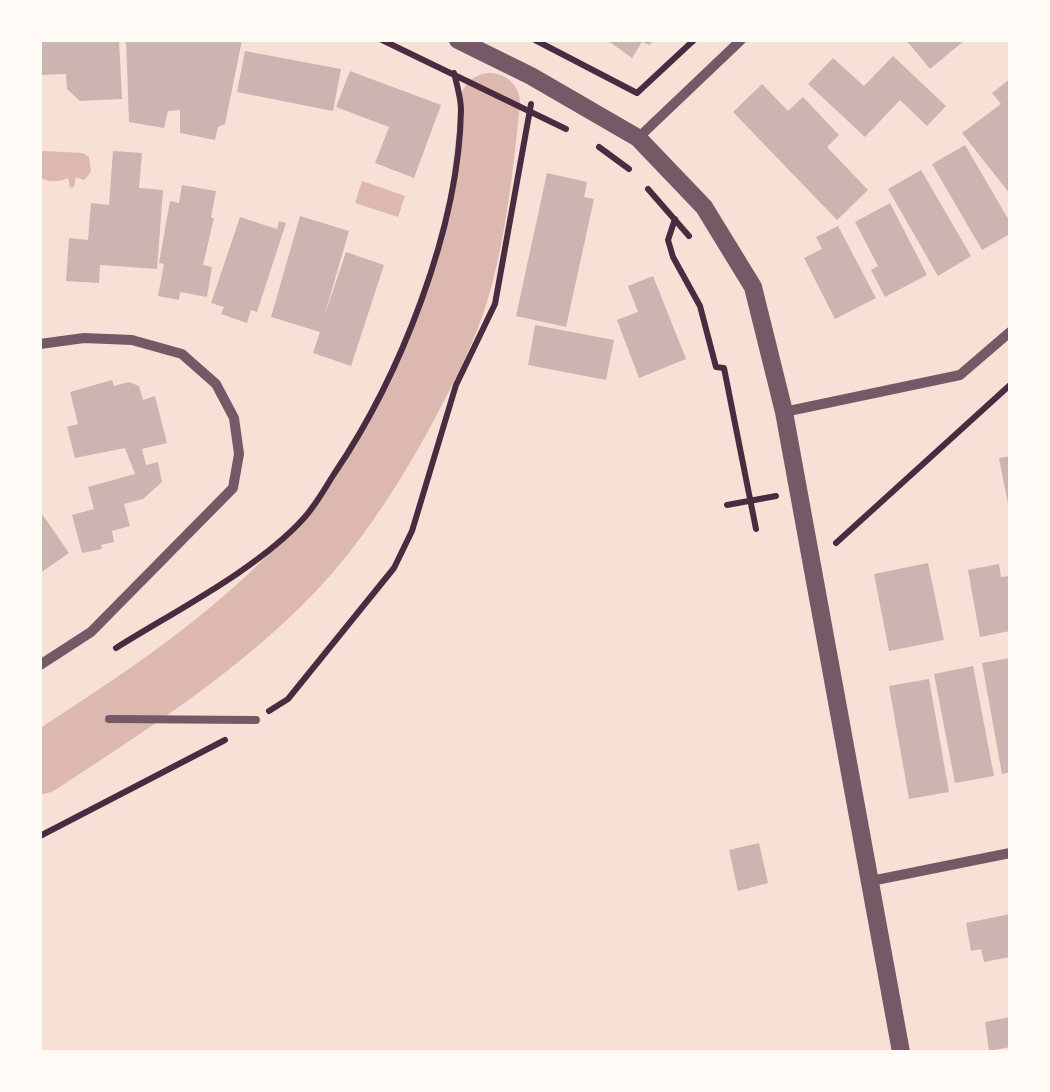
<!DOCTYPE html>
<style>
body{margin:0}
#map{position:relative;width:1050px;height:1092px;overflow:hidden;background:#f7e1d7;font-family:Roboto,sans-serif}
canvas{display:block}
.frame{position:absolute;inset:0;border:42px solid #fffaf5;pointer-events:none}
</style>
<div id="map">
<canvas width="1050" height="1092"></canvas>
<div class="frame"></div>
</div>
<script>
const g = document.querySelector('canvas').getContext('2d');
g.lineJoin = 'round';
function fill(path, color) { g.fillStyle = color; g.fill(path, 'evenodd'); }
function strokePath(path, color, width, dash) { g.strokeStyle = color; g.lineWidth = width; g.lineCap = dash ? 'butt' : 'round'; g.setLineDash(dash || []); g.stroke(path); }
fill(new Path2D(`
 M43 151 83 153 89 157 91 172 84 180 76 177 74 187 70 188 68 178C59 182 48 183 40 177V153Z
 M362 181 405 196 398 217 355 203Z`), '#dcb8b0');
strokePath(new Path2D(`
 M40 764C123 710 207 656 278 587 330 537 372 472 406 409 426 371 447 331 459 291 476 234 484 162 490 103`), '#dcb8b0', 60);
fill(new Path2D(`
 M40 40H119L122 99 80 101 67 89 66 74 40 75Z
 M126 40H242L225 124 218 127 215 140 180 133V110L168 111 164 128 129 122Z
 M607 40H653L650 45 642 42 632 58Z
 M906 40H965L930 69Z
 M245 51 341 69 333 111 237 92Z
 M893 56 946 106 927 126 900 100 865 137 808 84 833 58 864 86Z
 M350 71 441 105 414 178 375 163 389 127 336 107Z
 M1010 79V194L962 133 1001 104 992 93Z
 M762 84 788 111 803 97 839 135 827 147 868 190 837 220 733 112Z
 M965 145 1010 222V234L982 250 932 164Z
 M113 151 142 153 139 188 163 190 157 269 100 265 99 283 66 281 69 238 88 240 91 203 109 205Z
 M921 170 971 256 938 276 888 189Z
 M547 173 587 182 584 197 594 199 566 327 516 316Z
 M182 185 216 191 211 218H214L203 265 212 267 207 297 180 292 179 300 158 296 164 264 159 263 170 201 179 203Z
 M890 203 927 275 885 297 871 270 878 266 855 222Z
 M300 216 349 231 324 317 346 252 384 265 351 366 313 353 320 332 271 317Z
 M240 217 277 229 279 221 286 223 257 312 251 310 247 323 221 314 224 307 211 303Z
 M838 226 876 298 835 319 804 258 822 249 816 237Z
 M653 276 686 359 639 378 617 320 638 312 628 286Z
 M535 325 614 340 606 380 528 365Z
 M112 380 114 386 129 382 139 386 143 400 155 396 167 443 142 449 146 465 158 462 162 482 143 499 124 504 130 526 112 531 114 542 101 545 102 549 82 553 72 515 94 509 88 487 135 474 125 448 75 458 67 427 78 424 70 392Z
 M1010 456V504H1008L999 458Z
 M40 511 69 553 40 573Z
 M928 563 944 640 889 651 874 574Z
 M999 564 1001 577 1009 576 1010 581V631L980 637 968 570Z
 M1010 658V772L1002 774 982 663Z
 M973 666 994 776 955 783 934 674Z
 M929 679 949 792 909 799 889 686Z
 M759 843 768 883 738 891 729 850Z
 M1010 914V957L984 962 981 949 971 951 966 923Z
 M1010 1017V1047L989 1051 985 1022Z`), '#ccb4b1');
strokePath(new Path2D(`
 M382 40 566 129
 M535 40 637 93 694 40
 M599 147 629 169
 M648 189 689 236
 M675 219 668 240 673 257 700 306 716 367 724 368 756 529
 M727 505 776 496
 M836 543 1010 385
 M116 648C175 611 258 569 304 518 316 505 325 488 334 474 400 377 459 228 461 110 461 98 457 85 454 73
 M269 711 288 699 394 568 412 531 456 385 495 304 531 104
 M40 836 225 740`), '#4a2c40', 6);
strokePath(new Path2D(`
 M109 719 256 720`), '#755966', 8);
strokePath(new Path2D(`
 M638 138 741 40
 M40 344 84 338 132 340 182 354 216 384 234 418 239 454 233 488 91 632 40 665
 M784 412 960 375 1010 332
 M871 881 1010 853`), '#755966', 10);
strokePath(new Path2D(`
 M458 40 531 76 638 138 704 207 753 287 784 412 901 1052`), '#755966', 18);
</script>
